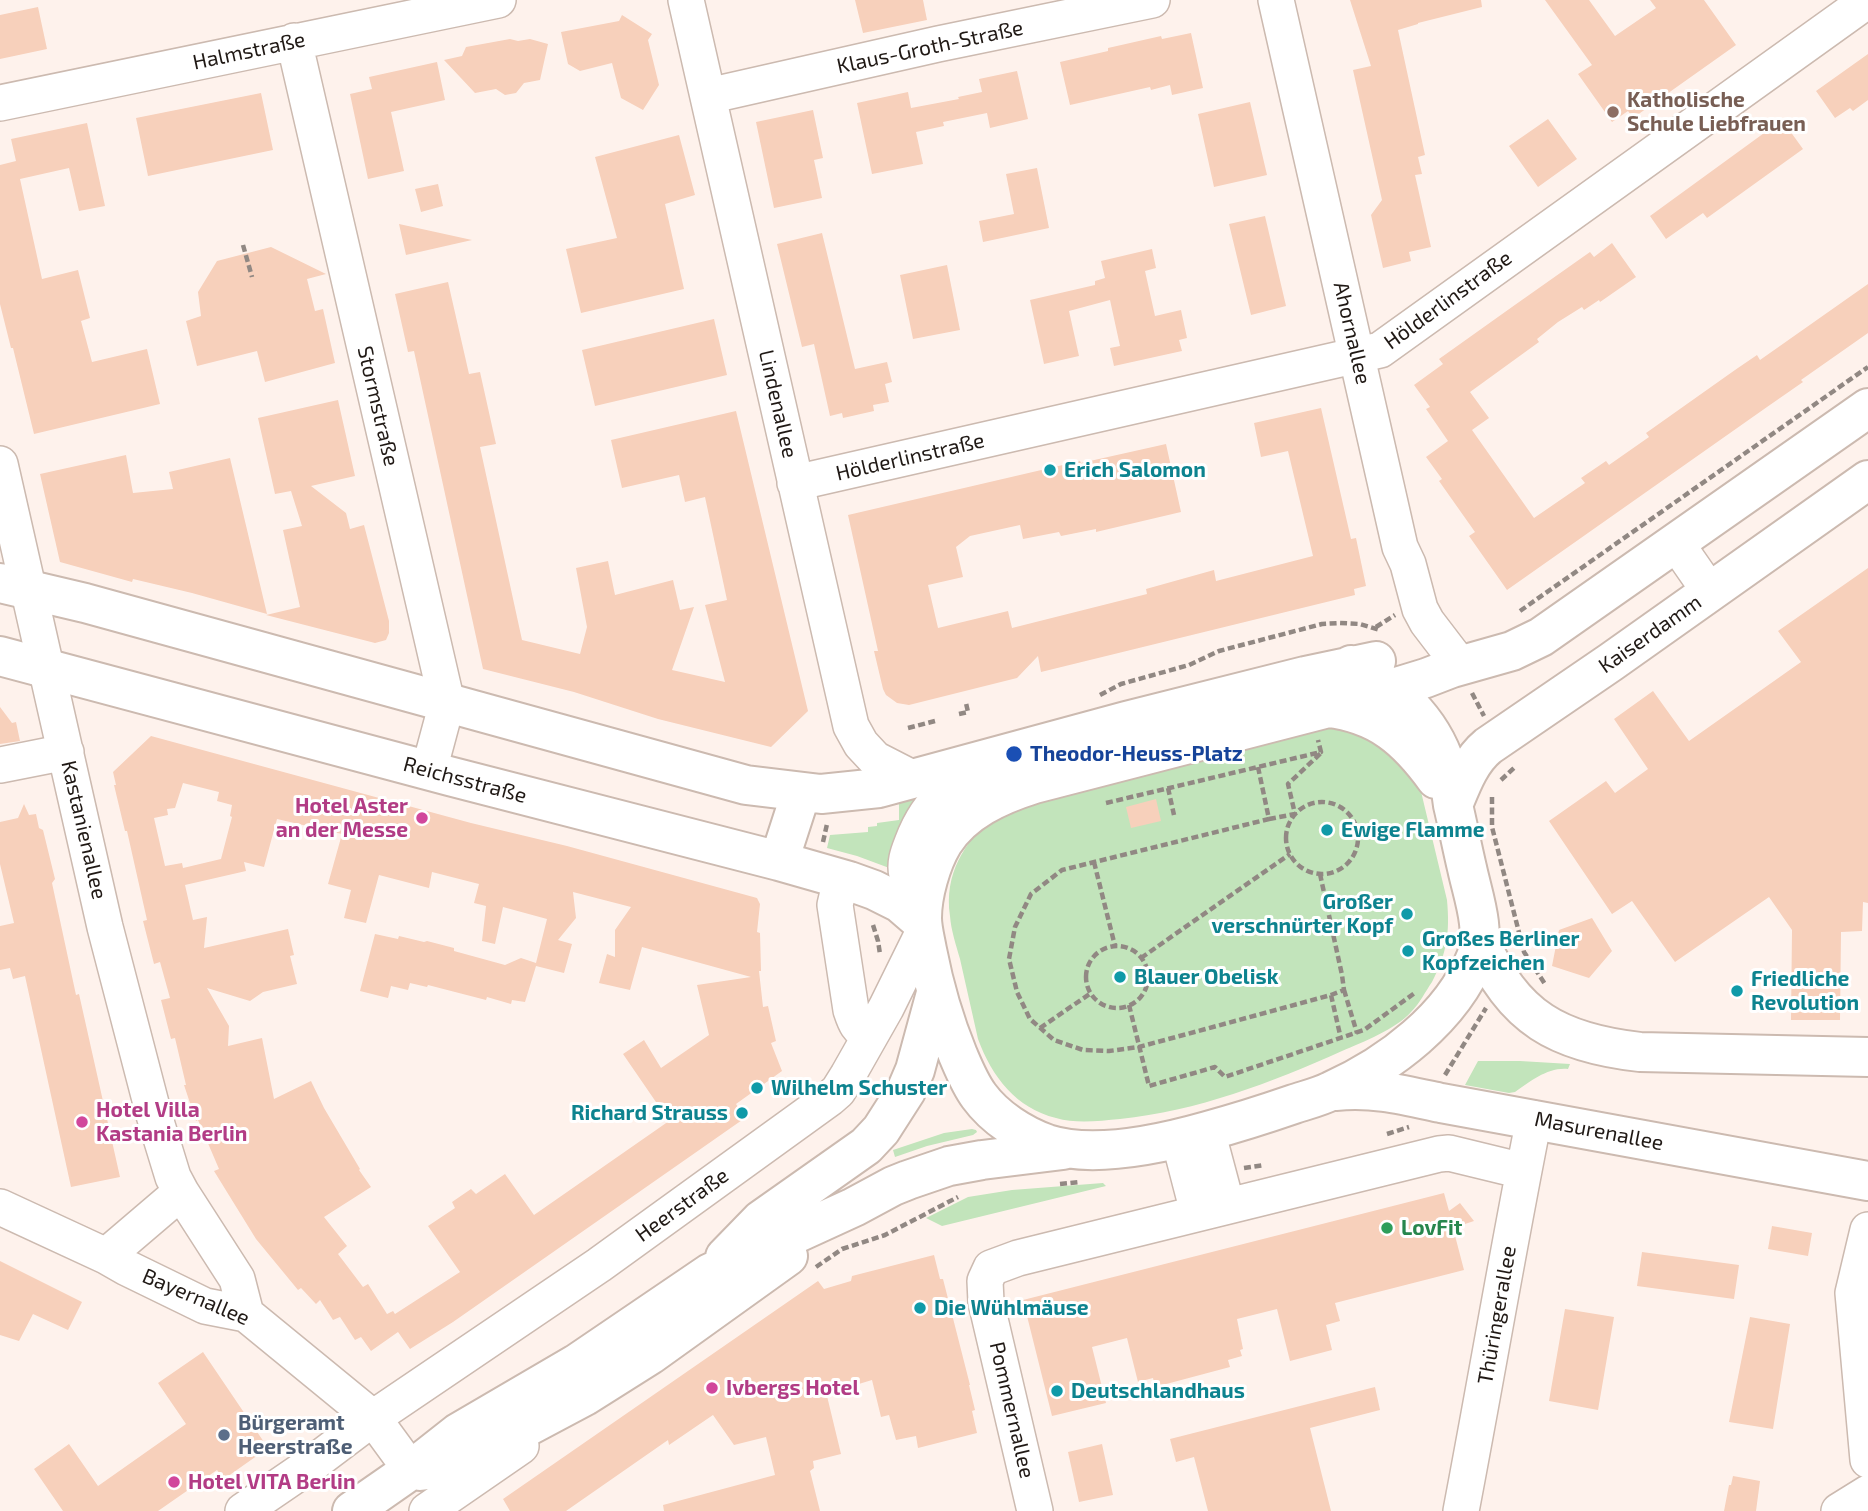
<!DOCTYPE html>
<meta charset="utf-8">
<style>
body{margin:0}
canvas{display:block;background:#fef2ec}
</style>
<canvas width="1868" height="1511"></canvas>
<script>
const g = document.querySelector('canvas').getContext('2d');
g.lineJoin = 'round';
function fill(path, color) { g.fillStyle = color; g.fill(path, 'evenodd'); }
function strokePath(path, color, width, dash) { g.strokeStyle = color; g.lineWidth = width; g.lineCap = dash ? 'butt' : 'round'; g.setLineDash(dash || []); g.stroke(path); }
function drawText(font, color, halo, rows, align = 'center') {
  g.font = font + ' "Exo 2",sans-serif'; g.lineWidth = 6; g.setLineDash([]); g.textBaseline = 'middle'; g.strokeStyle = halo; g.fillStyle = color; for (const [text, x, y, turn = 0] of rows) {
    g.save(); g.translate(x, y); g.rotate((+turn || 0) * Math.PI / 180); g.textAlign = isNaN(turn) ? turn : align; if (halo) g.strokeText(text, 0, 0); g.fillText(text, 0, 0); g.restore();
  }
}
fill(new Path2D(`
 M1330 725 1368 730 1418 779 1447 900C1450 933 1447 953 1432 982 1425 992 1420 1003 1411 1012 1396 1029 1363 1042 1342 1051 1271 1083 1197 1111 1120 1119 1099 1121 1076 1124 1056 1118 1016 1108 992 1077 978 1039 972 1012 966 986 960 959 956 945 951 930 950 916 944 874 964 843 994 815L1306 729Z
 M926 791 892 869 857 856 827 848 830 835 868 832V827L877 826V823L899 820V796Z
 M1478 1061H1520L1570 1064 1568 1069C1548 1067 1531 1081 1515 1092L1509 1093 1465 1085Z
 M972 1129 976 1130 977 1132 973 1135 927 1146 895 1157 893 1150 944 1133Z
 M1103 1183 1106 1186 942 1226 926 1218 968 1197 1012 1190Z`), '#c2e4bb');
fill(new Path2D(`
 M855 0H923L927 20 863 33Z
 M1350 0H1481L1482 7 1418 23V24L1398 30 1425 155 1418 157 1422 174 1415 175 1431 247 1409 252 1411 261 1383 268 1371 215 1382 200 1353 70 1371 66Z
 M1545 0H1589L1615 36 1656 8 1650 0H1704L1736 45 1633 118 1628 111 1612 122 1578 74 1592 65Z
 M38 7 47 49 0 59V15Z
 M622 15 652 34 648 40 659 85 643 110 621 98 612 63 580 71 568 64 561 32 619 21Z
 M1191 33 1203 88 1172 95 1170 85 1151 90 1150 87 1070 105 1060 62 1108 51V48L1161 36 1162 39Z
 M510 39 518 41 530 39 548 44 540 80 524 83 516 93 505 95 496 89 475 93 444 60 462 56 466 47Z
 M1868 54V100L1853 111 1850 108 1835 118 1816 91Z
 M437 62 445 100 391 112 404 171 368 179 350 94 372 89 369 77Z
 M1017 71 1028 119 990 128 987 113 943 122 944 126 916 132 923 164 872 174 857 103 908 92 911 108 959 99 958 97 982 92 979 79Z
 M261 93 273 150 148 176 136 118Z
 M1250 102 1267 175 1214 187 1198 114Z
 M813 110 823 158 814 160 822 198 774 208 756 122Z
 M1548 119 1577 159 1538 187 1509 146Z
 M1782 120 1803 149 1707 218 1703 213 1666 239 1650 216Z
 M87 123 105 206 79 211 69 168 20 179 42 279 78 270 90 318 81 321 92 362 147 349 160 404 34 434 13 348H11L0 304V165L16 161 11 139Z
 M679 135 695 195 665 204 684 289 581 313 566 249 617 238 595 157Z
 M1037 168 1049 228 983 242 979 221 1014 214 1006 174Z
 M438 184 443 206 421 212 415 189Z
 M1265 216 1286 306 1251 315 1229 224Z
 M399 224 472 240 406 255Z
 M822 233 855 369 887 362 892 382 885 384 889 402 873 405 874 411 843 418 842 413 830 416 814 344 802 347 777 244Z
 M1612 243 1636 277 1600 302 1599 300 1584 310 1582 307 1558 322 1537 339 1539 342 1470 392 1489 418 1472 430 1534 518 1585 483 1581 478 1606 461 1609 465 1649 437 1646 433 1735 370 1757 355 1760 360 1868 284V333L1801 380 1803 382 1767 407 1507 590 1469 536 1475 532 1439 481 1442 479 1426 457 1448 441 1426 409 1430 407 1414 385 1443 364 1439 359 1512 307 1590 252 1594 257Z
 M271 247 326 274 307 279 315 311 323 309 335 363 265 382 257 351 197 366 186 321 201 316 198 292 217 261Z
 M1152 249 1156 268 1145 271 1155 316 1181 310 1187 338 1179 340 1182 351 1114 366 1110 348 1120 346 1110 300 1069 311 1079 356 1044 364 1030 300 1095 285V281L1105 278 1101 261Z
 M947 265 960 330 913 339 900 275Z
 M448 282 469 374 480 372 496 444 480 447 522 640 580 654 587 627 576 568 608 561 615 595 673 580 680 610 694 607 672 670 725 682 705 605 727 600 705 497 685 502 679 475 622 488 611 440 736 411 808 711 771 747 658 719 574 692 483 669 414 351 408 352 395 294Z
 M714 319 727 375 595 406 582 350Z
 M338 400 355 476 311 486 346 513 350 529 364 525 389 621V633L386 640 375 643 266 615 300 607 283 530 302 526 291 491 275 494 258 418Z
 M1321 408 1351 539 1356 538 1366 586 1354 589 1355 595 1041 672 1038 656 1017 678 909 705 897 703 886 695 883 689 874 651H878L848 515 1080 461 1081 463 1166 444 1181 512 1096 532V529L1061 536 1059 532 1023 539 1020 525 970 536 956 547 963 577 928 585 938 628 1008 611 1012 628 1147 594 1146 589 1214 570 1216 581 1313 556 1288 451 1261 457 1254 423Z
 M126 455 133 493 173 489 169 472 230 458 267 614 192 593 133 579 132 582 60 562 40 474Z
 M1868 568V903L1863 902 1862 931 1841 932 1840 1020H1791L1792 930 1769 897 1675 962 1632 901 1612 914 1549 821 1606 781 1615 793 1648 769 1614 719 1653 691 1689 741 1801 662 1778 631Z
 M0 707 12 723 16 722 20 741 0 744Z
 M151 736 471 823 567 846 757 898 760 904 757 932 760 933 761 971H759L763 1007 768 1006 776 1041 771 1043 782 1071 736 1104 745 1118 453 1322 410 1349 398 1332 371 1351 361 1337 355 1340 340 1317 333 1320 320 1300 316 1304 301 1288 298 1290 256 1239 214 1171 219 1169 198 1120 196 1121 184 1085H186L175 1038 171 1039 161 1000 170 998 160 962 154 964 143 921 147 920 127 831H125L114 785H116L113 772ZM183 783 219 792 217 801 232 805 230 816 232 817 221 859 183 868 182 863 165 866 154 818 168 815 167 809 175 808ZM277 819 342 834 328 884 351 890 344 918 366 923 379 875 429 888 432 872 479 884 474 903 486 906 482 941 495 944 503 907 547 919 536 963 521 958 505 965 454 951V948L427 941 424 942 399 936 398 939 375 934 360 991 388 998 391 986 408 990 410 983 427 987 428 985 486 1000 487 997 511 1004 512 1000 525 1002 536 966 564 973 572 944 558 940 576 918 573 892 631 907 615 930V957L607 954 599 983 630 990 642 947 751 977 697 985 709 1035 661 1068 644 1040 623 1054 669 1121 534 1215 505 1174 476 1194 471 1189 452 1202 455 1208 428 1226 460 1272 395 1314 393 1311 387 1314 368 1284 363 1287 338 1254 347 1246 324 1217 371 1187 359 1170 360 1169 324 1108 311 1081 274 1099 262 1038 228 1046 229 1026 207 988 250 1001 263 992 297 984 290 956 294 955 288 929 204 948 207 917 193 920 185 885 246 871 244 862 264 867Z
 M1156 799 1161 821 1131 828 1126 807Z
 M24 804 29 815 36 814 39 828 43 830 55 879 52 883 76 995 79 994 120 1177 71 1187 25 976 13 979 10 968 0 970V926L14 923 0 864V822L18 818Z
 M1592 918 1612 951 1589 978 1552 966 1559 930Z
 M1444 1193 1449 1211 1460 1203 1474 1221 1453 1228 1464 1270 1335 1303 1340 1321 1326 1325 1332 1350 1290 1361 1277 1309 1237 1319 1243 1349 1240 1350 1242 1356 1228 1360 1230 1367 1155 1387 1153 1378 1138 1382 1127 1338 1092 1347 1106 1403 1052 1416 1023 1300Z
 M1772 1226 1812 1233 1808 1256 1768 1249Z
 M1642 1252 1739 1265 1734 1299 1637 1286Z
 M934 1255 940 1279H943L970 1385H969L975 1410 972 1411 977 1433 918 1448 916 1436 896 1440 889 1415 881 1417 872 1380 829 1393 830 1395 827 1396 841 1454 813 1461 814 1468 810 1471 820 1511H664L663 1505 775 1475 766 1437 734 1445 713 1415 669 1445 668 1440 566 1511H510L503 1499 818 1281 824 1289 851 1281 852 1276Z
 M0 1261 82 1302 68 1330 33 1314 19 1341 0 1335Z
 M1565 1309 1614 1317 1598 1410 1549 1401Z
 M1750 1317 1790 1324 1773 1429 1729 1422Z
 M203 1352 268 1448 224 1479 217 1470 158 1511H63L34 1469 69 1444 98 1486 186 1424 158 1383Z
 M1375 1387 1380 1410 1310 1428 1331 1511H1208L1194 1457 1176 1462 1170 1439Z
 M1102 1444 1113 1495 1079 1502 1068 1452Z
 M1733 1476 1760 1481 1756 1511H1724L1729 1485H1731Z`), '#f7d0bb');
const minor = new Path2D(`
 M686 0 851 726 861 744 875 759 914 779
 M1276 0 1400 547 1408 564 1420 609 1427 622 1453 656
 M294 41 447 703 429 770
 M708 96 938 44 1152 0
 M0 103 498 0
 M0 464 105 927 154 1115 173 1177 181 1192 237 1279 246 1314
 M795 483 1380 350 1868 0
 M1676 543 1710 592
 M0 765 66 752
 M841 879 835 905 851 1010C855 1022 857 1029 870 1035
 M922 916C917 903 910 889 907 875 904 864 908 853 912 843 931 793 953 787 1000 769
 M1207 1131 1227 1206
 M1179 1139 1198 1212
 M0 1207 106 1256 127 1268 205 1306 246 1314 373 1418 411 1470
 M1868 1230 1853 1293 1868 1460
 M106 1256 181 1192
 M243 1511 316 1461 373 1418 599 1265 830 1098 838 1091 848 1075 886 1008 924 931
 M427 1511 521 1446
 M1035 1511 986 1302 985 1281 991 1268 1018 1258 1439 1154 1449 1153 1523 1171
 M1461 1511C1486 1380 1508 1249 1534 1119
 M1839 1511 1868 1493`);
const major = new Path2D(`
 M0 583 85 603 746 785 821 794 879 788 1126 721 1305 676 1376 661
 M0 656 449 776 779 861 849 881 874 890 900 903 922 922
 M1351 665C1394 685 1431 719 1446 766 1450 779 1451 792 1453 805 1458 826 1462 847 1467 868 1473 896 1486 930 1476 957 1452 1018 1389 1065 1331 1091 1319 1097 1306 1100 1294 1104 1265 1114 1237 1123 1207 1131 1161 1144 1094 1159 1047 1144 1022 1135 995 1118 979 1096 970 1084 964 1069 958 1055 944 1021 934 986 927 950 925 939 922 928 922 918 922 895 931 863 943 843 963 811 999 795 1034 784L1328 708 1426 678 1452 668 1512 651 1541 637 1868 408
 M1328 708C1379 714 1407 739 1436 779
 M1453 805C1462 783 1470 761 1488 746L1611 662 1868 480
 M779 861 801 793
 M1480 941C1512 1018 1559 1043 1640 1052L1868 1057
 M1335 1091C1374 1087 1404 1095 1441 1103L1868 1181
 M725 1257 761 1220 866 1146 881 1130 906 1091 915 1070 936 993
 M420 1471 445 1468 474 1455 585 1396 650 1355 788 1256
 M352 1511 411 1470 458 1433 576 1364 710 1273 854 1207 893 1186 908 1180 949 1166 982 1160 1063 1150`);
strokePath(minor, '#ccbab0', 38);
strokePath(major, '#ccbab0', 42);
strokePath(new Path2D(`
 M243 245 252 277
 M1520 611 1868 367
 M1376 627 1395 615
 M1472 693 1484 716
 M1100 695 1121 684 1189 665 1219 651 1322 624 1340 623 1360 624 1380 630
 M959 714 968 712 966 703
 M908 728 935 721
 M1258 767 1269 819 1062 870 1031 894 1015 927 1009 959 1017 992 1030 1019 1054 1040 1083 1050 1109 1051 1139 1047 1331 995 1344 990 1342 975 1320 874
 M1501 780 1515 767
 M1168 788 1174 815
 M1492 797V827L1524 952 1545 984
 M1286 838a36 36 0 1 1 72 0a36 36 0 1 1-72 0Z
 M1106 803 1321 752 1318 740
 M1269 819 1295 814 1288 784 1321 753
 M823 842 827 824
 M1094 862 1115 946
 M873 925 878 941 880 954
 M1086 977a31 31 0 1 1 62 0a31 31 0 1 1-62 0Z
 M1141 958 1290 854
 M1344 990 1357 1033
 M1331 995 1341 1039
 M1129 1005 1149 1086 1215 1067 1225 1077 1364 1030 1416 992
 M1040 1028 1091 993
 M1445 1075 1486 1008
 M1387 1134 1409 1127
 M1244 1168 1264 1165
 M1060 1184 1079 1182
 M816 1267 842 1249 885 1235 958 1197`), '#918883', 4.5, [7, 3.5]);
strokePath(minor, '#fff', 35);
strokePath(major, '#fff', 38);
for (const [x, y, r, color] of [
 [1613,112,7,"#8d6e63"],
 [1050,470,7,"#0f9aa8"],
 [1014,754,9,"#1a4fb4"],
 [422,818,7,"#d1479c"],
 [1327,830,7,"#0f9aa8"],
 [1407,914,7,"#0f9aa8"],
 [1408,951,7,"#0f9aa8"],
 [1120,977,7,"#0f9aa8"],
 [1737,991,7,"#0f9aa8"],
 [757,1088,7,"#0f9aa8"],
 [742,1113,7,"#0f9aa8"],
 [82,1122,7,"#d1479c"],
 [1387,1228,7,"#2e9e5b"],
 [920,1308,7,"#0f9aa8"],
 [712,1388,7,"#d1479c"],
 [1057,1391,7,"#0f9aa8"],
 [224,1435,7,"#5c6f8a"],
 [174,1482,7,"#d1479c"]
]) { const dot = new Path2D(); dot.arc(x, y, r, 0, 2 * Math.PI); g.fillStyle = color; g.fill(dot); strokePath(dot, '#fff', 2.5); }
drawText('21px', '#201915', '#fff', [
 ["Klaus-Groth-Straße",930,47,-12],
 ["Halmstraße",249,51,-12],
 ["Hölderlinstraße",1448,300,-36],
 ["Ahornallee",1352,333,77],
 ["Lindenallee",778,404,77],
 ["Stormstraße",378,406,77],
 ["Hölderlinstraße",910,457,-13],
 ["Kaiserdamm",1650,634,-35],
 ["Reichsstraße",465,780,15],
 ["Kastanienallee",84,830,77],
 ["Masurenallee",1599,1131,11],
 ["Heerstraße",682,1205,-36],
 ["Bayernallee",196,1297,23],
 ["Thüringerallee",1497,1315,-80],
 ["Pommernallee",1012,1410,77]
]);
drawText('bold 21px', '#785e54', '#fff', [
 ["Katholische",1627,100],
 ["Schule Liebfrauen",1627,124]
], 'left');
drawText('bold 21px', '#0d838f', '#fff', [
 ["Erich Salomon",1064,470],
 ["Ewige Flamme",1341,830],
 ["Großer",1393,902,"right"],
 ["verschnürter Kopf",1393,926,"right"],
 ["Großes Berliner",1422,939],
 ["Kopfzeichen",1422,963],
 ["Blauer Obelisk",1134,977],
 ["Friedliche",1751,979],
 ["Revolution",1751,1003],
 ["Wilhelm Schuster",771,1088],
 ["Richard Strauss",728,1113,"right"],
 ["Die Wühlmäuse",934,1308],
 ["Deutschlandhaus",1071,1391]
], 'left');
drawText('bold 21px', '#164399', '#fff', [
 ["Theodor-Heuss-Platz",1030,754]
], 'left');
drawText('bold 21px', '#b23c85', '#fff', [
 ["Hotel Aster",408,806,"right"],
 ["an der Messe",408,830,"right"],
 ["Hotel Villa",96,1110],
 ["Kastania Berlin",96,1134],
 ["Ivbergs Hotel",726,1388],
 ["Hotel VITA Berlin",188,1482]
], 'left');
drawText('bold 21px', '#27864d', '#fff', [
 ["LovFit",1401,1228]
], 'left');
drawText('bold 21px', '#4e5e75', '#fff', [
 ["Bürgeramt",238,1423],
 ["Heerstraße",238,1447]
], 'left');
</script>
